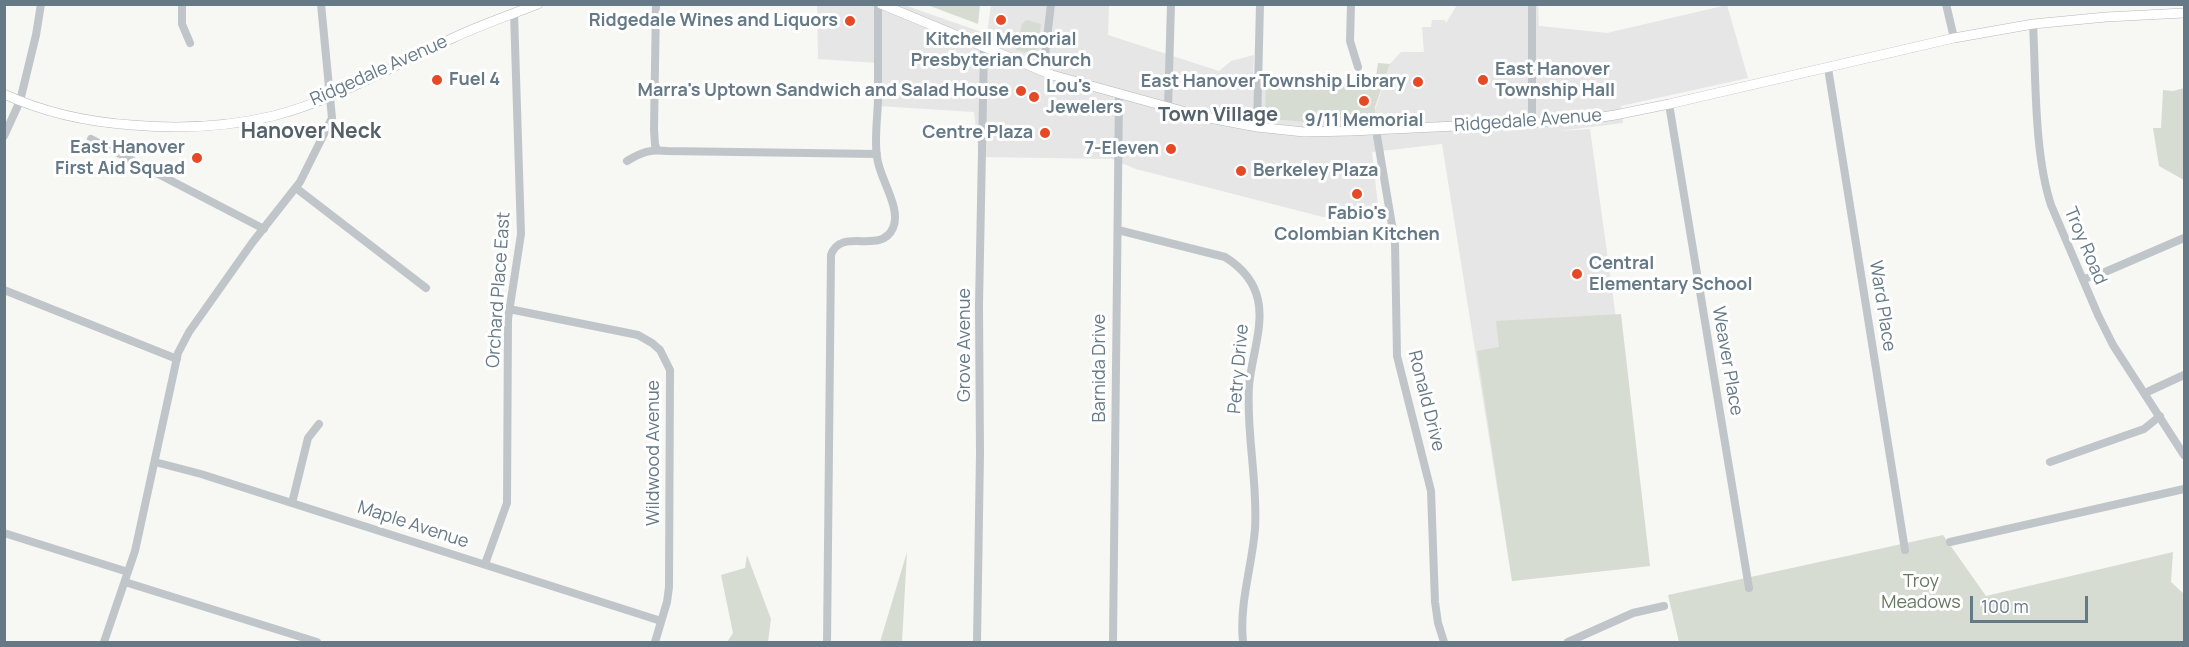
<!DOCTYPE html>
<style>
body{margin:0}
#map{position:relative;width:2189px;height:647px;overflow:hidden;background:#f7f7f4;font-family:Manrope,sans-serif}
canvas{display:block}
.frame{position:absolute;inset:0;border:6px solid #657986;pointer-events:none}
.scale{position:absolute;left:1970px;top:596px;width:118px;height:27px;box-sizing:border-box;border:3px solid #657986;border-top:0;padding-left:8px;font-size:18px;line-height:21px;white-space:nowrap;color:#657986;-webkit-text-stroke:4px #fff;paint-order:stroke}
</style>
<div id="map">
<canvas width="2189" height="647"></canvas>
<div class="frame"></div>
<div class="scale">100 m</div>
</div>
<script>
const g = document.querySelector('canvas').getContext('2d');
g.lineJoin = 'round';
function fill(path, color) { g.fillStyle = color; g.fill(path, 'evenodd'); }
function strokePath(path, color, width, dash) { g.strokeStyle = color; g.lineWidth = width; g.lineCap = dash ? 'butt' : 'round'; g.setLineDash(dash || []); g.stroke(path); }
function drawText(font, color, halo, rows, align = 'center') {
  g.font = font + ' Manrope,sans-serif'; g.lineWidth = 6; g.setLineDash([]); g.textBaseline = 'middle'; g.strokeStyle = halo; g.fillStyle = color; for (const [text, x, y, turn = 0] of rows) {
    g.save(); g.translate(x, y); g.rotate((+turn || 0) * Math.PI / 180); g.textAlign = isNaN(turn) ? turn : align; if (halo) g.strokeText(text, 0, 0); g.fillText(text, 0, 0); g.restore();
  }
}
fill(new Path2D(`
 M817 5H904L987 34 991 5H1109L1108 35 1219 71 1231 61 1254 55 1253 76 1266 79V120L1375 121V110L1390 64 1401 52H1424L1422 27H1431L1432 20H1445L1446 23 1457 5H1538L1539 26 1607 33 1727 5 1748 78 1621 106 1623 123 1559 131 1590 129 1650 566 1512 581 1442 144 1372 152 1379 215 1323 217 1136 169 1112 159 979 157 974 112 878 106V63L818 59Z`), '#e5e6e5');
fill(new Path2D(`
 M925 5H980L978 24 930 6Z
 M1027 20 1041 24 1037 55 1016 50 1022 24Z
 M1378 63 1390 64 1375 107V120L1325 123 1265 119 1266 79 1346 78C1357 88 1366 85 1376 76Z
 M2184 88V180L2159 166 2153 128H2161L2163 90 2173 91Z
 M1621 314 1650 566 1512 581 1477 351 1499 347 1496 321Z
 M1943 535 1986 596 2173 552 2171 582 2184 594V642H1679L1668 595Z
 M907 552 902 642H880Z
 M747 555 771 619 768 642H727L733 633 721 575 745 568Z`), '#d7dcd3');
const major = new Path2D(`
 M881 4 1052 75 1204 117 1257 127 1304 132 1350 131 1583 120 1615 115 1669 104 1954 38 2033 24 2106 17 2184 13
 M4 94C45 113 88 122 132 125 179 129 227 127 273 116 336 100 394 65 453 38 480 25 510 15 538 4`);
strokePath(major, '#b3b9bd', 10);
strokePath(new Path2D(`
 M182 4V24L190 43
 M656 4 654 129 655 145 657 149
 M1351 4 1350 41 1358 67
 M1532 4V121
 M1946 4 1954 38
 M2033 24C2036 79 2034 153 2051 205L2098 315 2113 345 2184 455
 M1828 68 1905 550
 M1043 72 1051 4
 M1669 104 1749 588
 M1168 108 1171 4
 M1257 127 1260 4
 M1376 130 1395 243 1397 356 1431 491 1435 602 1438 623 1444 642
 M4 136 20 101 36 35 41 4
 M91 139 264 229
 M627 161C642 152 650 149 667 151L877 154
 M296 188 426 288
 M1118 230 1225 257C1241 267 1254 281 1258 300 1264 325 1251 360 1249 386 1246 434 1258 481 1255 529 1252 567 1239 603 1243 642
 M2083 279 2098 275 2184 238
 M4 290 177 359
 M509 309 638 335 652 343 660 350 670 370 669 587 667 602 655 642
 M2145 393 2184 375
 M155 462 201 474 661 621
 M2050 462 2144 429 2160 416
 M292 503 308 438 319 424
 M4 533 128 572
 M1950 542 2184 489
 M485 564 507 503 508 319 521 234 514 13
 M125 582 317 642
 M104 642 135 551 178 353 189 332 252 243 300 182 332 118 321 4
 M827 642 831 255C841 226 880 256 893 228 902 208 879 178 877 157 874 138 878 116 878 97 878 66 878 35 878 4
 M977 642 980 453 979 305 984 48
 M1113 642 1119 94
 M1568 642 1633 613 1664 606`), '#c0c5c9', 8);
strokePath(major, '#fff', 9);
for (const [x, y, r, color] of [
 [1001,20,6,"#e64925"],
 [850,21,6,"#e64925"],
 [437,80,6,"#e64925"],
 [1483,80,6,"#e64925"],
 [1418,82,6,"#e64925"],
 [1021,91,6,"#e64925"],
 [1034,97,6,"#e64925"],
 [1364,101,6,"#e64925"],
 [1045,133,6,"#e64925"],
 [1171,149,6,"#e64925"],
 [197,158,6,"#e64925"],
 [1241,171,6,"#e64925"],
 [1357,194,6,"#e64925"],
 [1577,274,6,"#e64925"]
]) { const dot = new Path2D(); dot.arc(x, y, r, 0, 2 * Math.PI); g.fillStyle = color; g.fill(dot); strokePath(dot, '#fff', 2); }
drawText('bold 18px', '#657986', '#fff', [
 ["Ridgedale Wines and Liquors",838,21],
 ["Kitchell Memorial",1001,40,"center"],
 ["Presbyterian Church",1001,61,"center"],
 ["East Hanover",1495,70,"left"],
 ["Township Hall",1495,91,"left"],
 ["Fuel 4",449,80,"left"],
 ["East Hanover Township Library",1406,82],
 ["Lou's",1046,87,"left"],
 ["Jewelers",1046,108,"left"],
 ["Marra's Uptown Sandwich and Salad House",1009,91],
 ["9/11 Memorial",1364,121,"center"],
 ["Centre Plaza",1033,133],
 ["East Hanover",185,148],
 ["First Aid Squad",185,169],
 ["7-Eleven",1159,149],
 ["Berkeley Plaza",1253,171,"left"],
 ["Fabio's",1357,214,"center"],
 ["Colombian Kitchen",1357,235,"center"],
 ["Central",1589,264,"left"],
 ["Elementary School",1589,285,"left"]
], 'right');
drawText('18px', '#657986', '#fff', [
 ["Ridgedale Avenue",379,71,-24],
 ["Ridgedale Avenue",1528,121,-4],
 ["Troy Road",2085,246,67],
 ["Orchard Place East",499,290,-86],
 ["Ward Place",1882,306,81],
 ["Grove Avenue",965,345,-90],
 ["Weaver Place",1727,361,80],
 ["Barnida Drive",1100,368,-90],
 ["Petry Drive",1239,369,-85],
 ["Ronald Drive",1426,401,76],
 ["Wildwood Avenue",654,453,-90],
 ["Maple Avenue",413,525,18]
]);
drawText('18px', '#667860', '#fff', [
 ["Troy",1921,582],
 ["Meadows",1921,603]
]);
drawText('bold 20px', '#54616a', '#fff', [
 ["Town Village",1218,115]
]);
drawText('bold 21px', '#54616a', '#fff', [
 ["Hanover Neck",311,132]
]);
</script>
